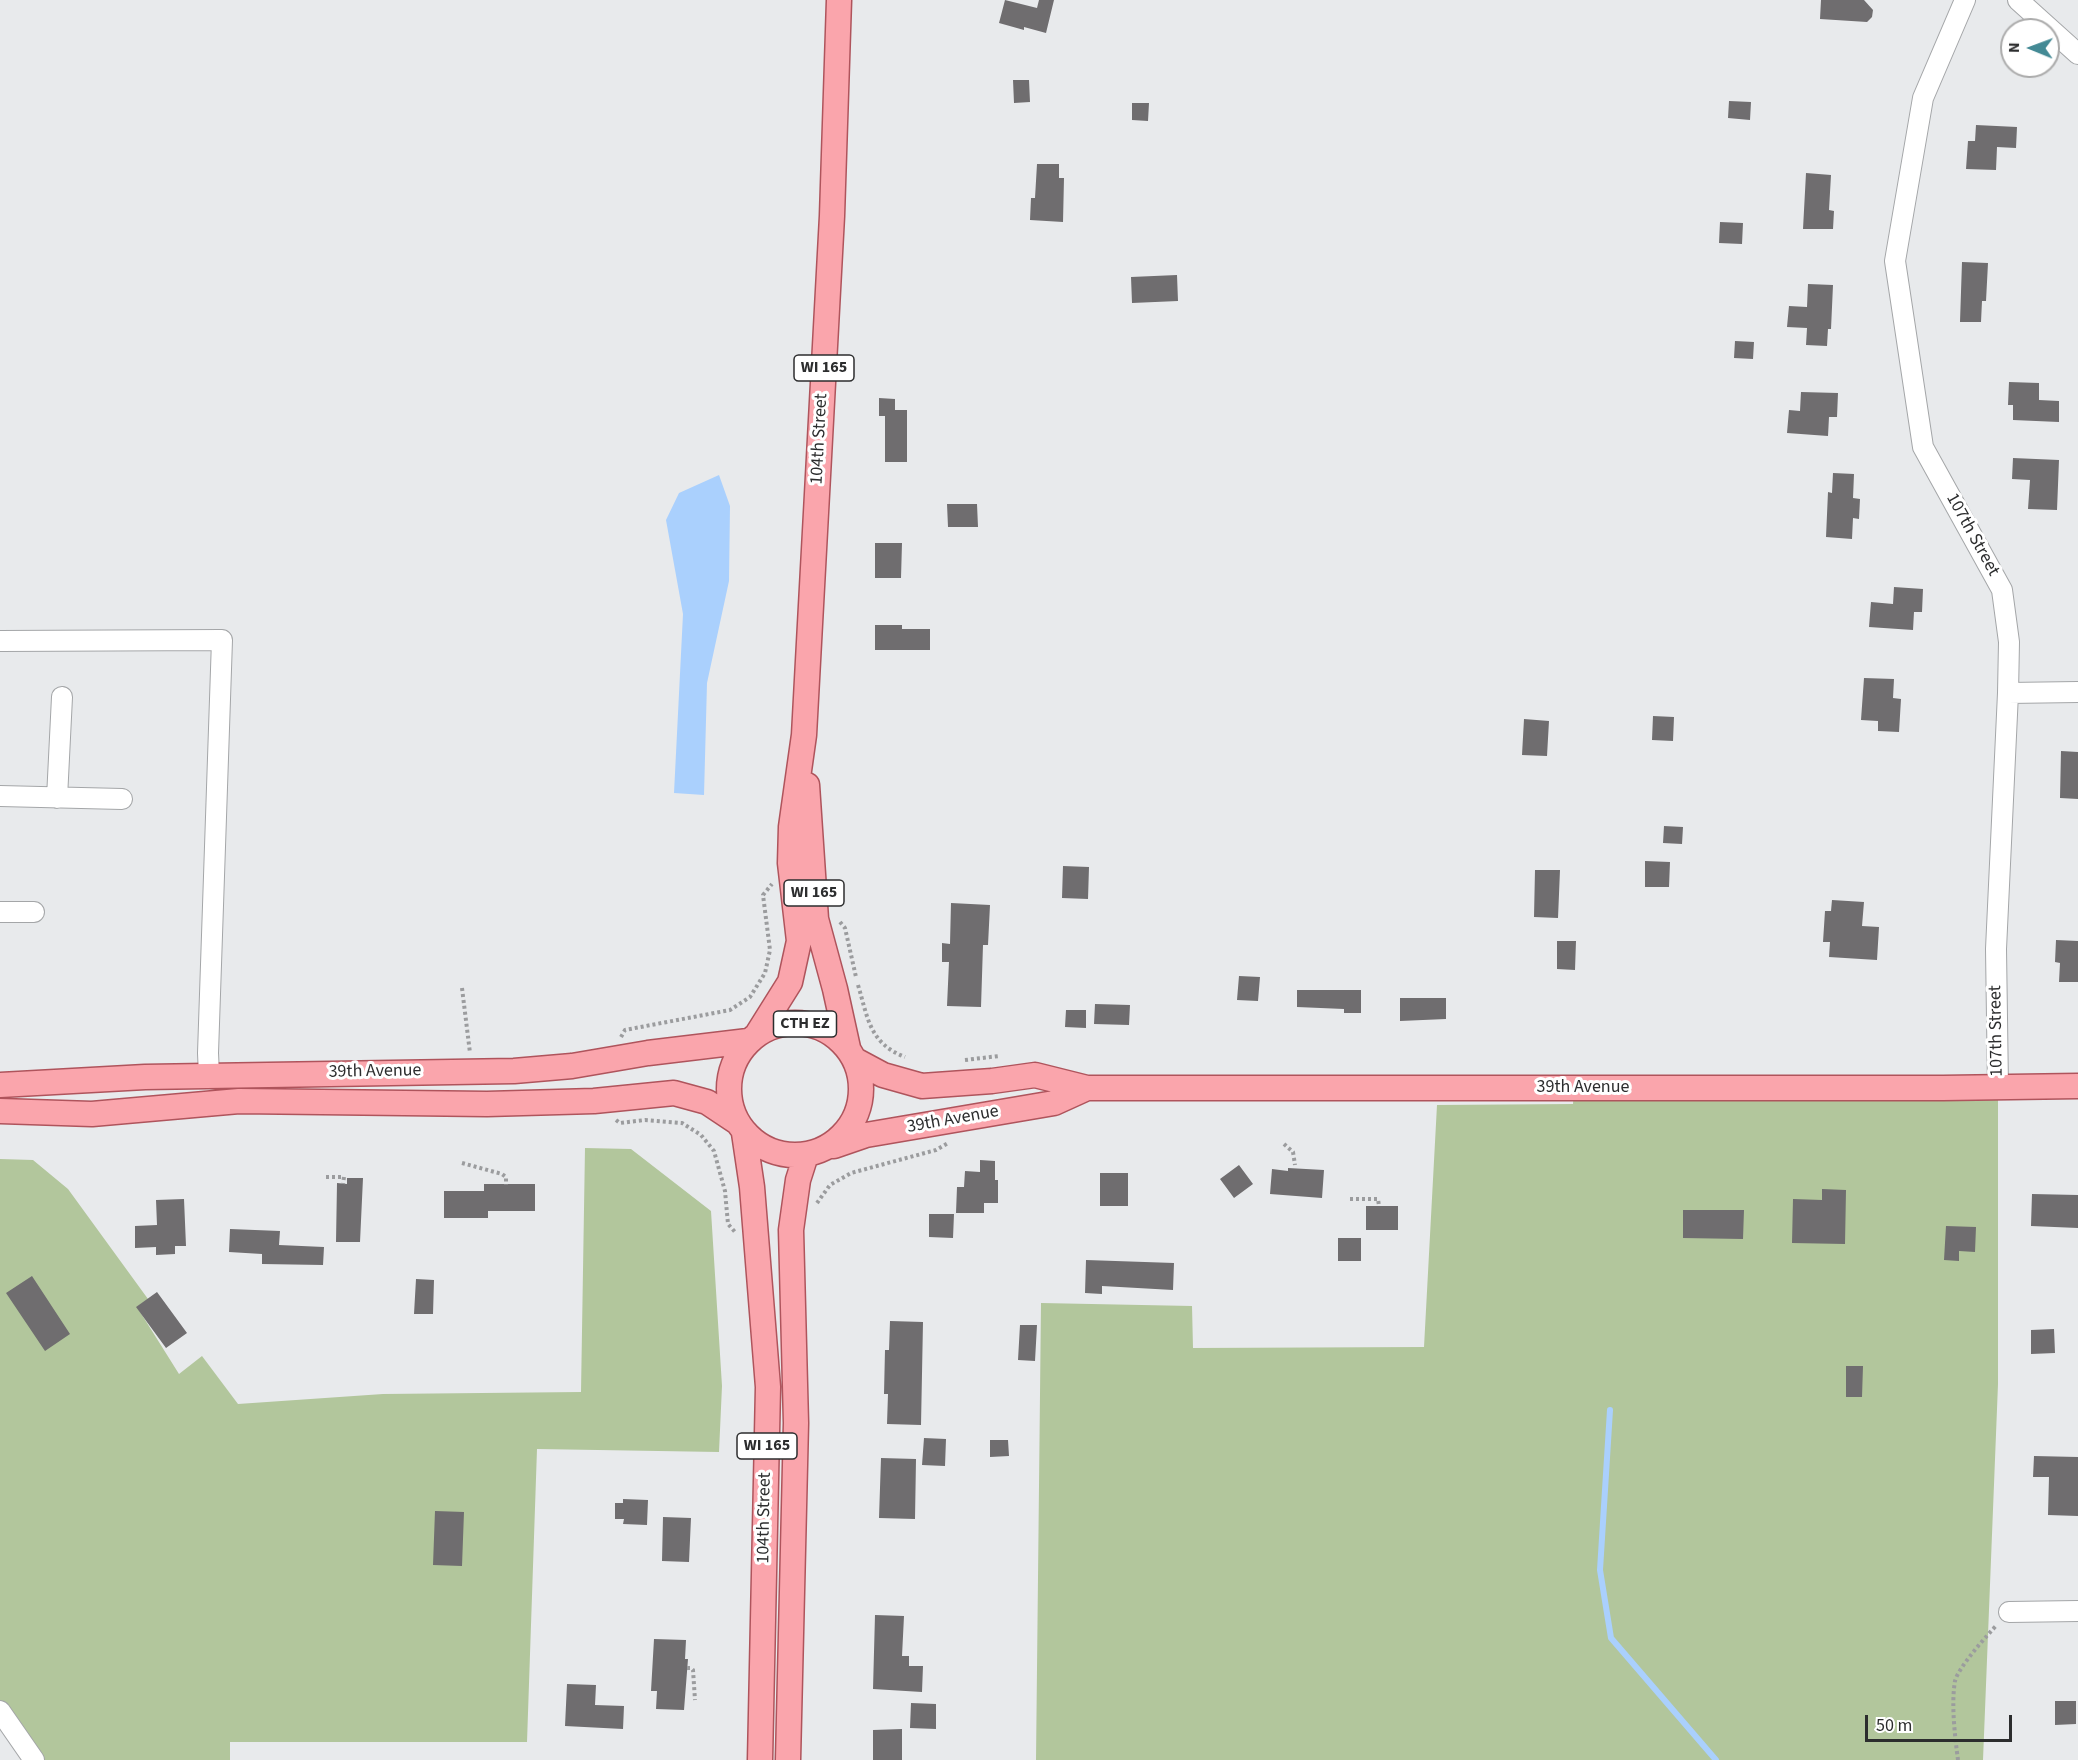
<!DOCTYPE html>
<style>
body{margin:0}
#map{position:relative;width:2078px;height:1760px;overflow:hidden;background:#e8eaec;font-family:"Source Sans 3",sans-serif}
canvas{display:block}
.north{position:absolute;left:2000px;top:18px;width:60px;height:60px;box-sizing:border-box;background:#fff;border:2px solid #ababab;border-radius:50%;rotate:271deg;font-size:16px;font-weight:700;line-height:24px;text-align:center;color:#2c2d2e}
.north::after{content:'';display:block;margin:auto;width:21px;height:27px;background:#448a95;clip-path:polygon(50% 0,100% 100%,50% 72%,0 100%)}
.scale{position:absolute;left:1865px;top:1715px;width:147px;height:27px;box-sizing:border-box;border:3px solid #2c2d2e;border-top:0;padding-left:8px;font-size:18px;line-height:21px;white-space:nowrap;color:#2c2d2e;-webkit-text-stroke:4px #fff;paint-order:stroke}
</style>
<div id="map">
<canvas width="2078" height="1760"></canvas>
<div class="north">N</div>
<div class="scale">50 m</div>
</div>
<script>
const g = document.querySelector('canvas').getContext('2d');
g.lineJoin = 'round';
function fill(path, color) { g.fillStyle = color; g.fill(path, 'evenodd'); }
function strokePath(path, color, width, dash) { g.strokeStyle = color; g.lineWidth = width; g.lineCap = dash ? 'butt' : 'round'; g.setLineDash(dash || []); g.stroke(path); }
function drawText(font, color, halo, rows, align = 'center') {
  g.font = font + ' "Source Sans 3",sans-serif'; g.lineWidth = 6; g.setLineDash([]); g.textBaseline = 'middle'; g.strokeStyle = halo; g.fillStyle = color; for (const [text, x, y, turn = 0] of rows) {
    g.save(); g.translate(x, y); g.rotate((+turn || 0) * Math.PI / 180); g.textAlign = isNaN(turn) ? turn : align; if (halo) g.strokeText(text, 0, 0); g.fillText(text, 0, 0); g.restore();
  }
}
fill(new Path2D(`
 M1998 1087V1384L1983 1760H1036L1041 1303 1192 1306 1193 1348 1424 1347 1437 1105 1573 1104 1574 1088Z
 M585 1148 631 1149 711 1211 722 1386 719 1452 537 1449 527 1742H230V1760H34L0 1711V1159L33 1160 68 1189 148 1299 137 1307 179 1374 202 1356 238 1404 383 1394 581 1392Z`), '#b2c69c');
fill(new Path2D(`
 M719 475 730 506 729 581 707 683 704 795 674 793 683 614 666 520 679 493Z`), '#aad0fd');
strokePath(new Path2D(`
 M1610 1410 1600 1570 1611 1638 1716 1760`), '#aad0fd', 6);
fill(new Path2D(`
 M1005 0 1037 8 1039 0H1054L1046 33 1024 27V30L999 23Z
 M1821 0H1864L1873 10 1872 17 1867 22 1820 19Z
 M1013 80H1029L1030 102 1014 103Z
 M1729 101 1751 102 1750 120 1728 118Z
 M1132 103H1149L1148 121 1132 120Z
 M1976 125 2017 127 2016 148 1997 147 1996 170 1966 169 1968 141H1975Z
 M1037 164H1059V178H1064L1063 222 1030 220 1031 198H1035Z
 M1806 173 1831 175 1829 210 1834 211 1833 229H1803Z
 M1720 222 1743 223 1742 244 1719 243Z
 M1962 262 1988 263 1986 301H1982L1981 322H1960Z
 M1177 275 1178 301 1132 303 1131 277Z
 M1808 284 1833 285 1831 329H1828L1827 346 1806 345 1807 328 1787 327 1789 306 1807 307Z
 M1735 341 1754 342 1753 359 1734 358Z
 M2009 382 2039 383V400L2059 401V422L2013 420V405H2008Z
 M1801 392 1838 393 1837 417H1829L1828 436 1787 433 1789 410 1800 411Z
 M879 398 895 399V410H907V462H885V416H879Z
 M2013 458 2059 460 2057 510 2028 509 2030 480 2012 479Z
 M1833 473 1854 474 1853 498 1860 499 1859 519 1853 518 1852 539 1826 537 1828 492 1832 493Z
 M947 504H977L978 527H948Z
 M875 543H902L901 578H875Z
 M1894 587 1923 589 1922 612H1914L1913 630 1869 627 1871 602 1893 604Z
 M875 625H902V629H930V650H875Z
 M1864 678 1894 679 1893 698 1901 699 1899 732 1878 731V721L1861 720Z
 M1653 716 1674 717 1673 741 1652 740Z
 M1524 719 1549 721 1547 756 1522 755Z
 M2061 751 2078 752V799L2060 798Z
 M1664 826 1683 827 1682 844 1663 843Z
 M1645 861 1670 862 1669 887H1645Z
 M1063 866 1089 867 1088 899 1062 898Z
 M1535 870H1560L1558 918 1534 917Z
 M1832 900 1864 902 1862 926 1879 927 1877 960 1829 957 1830 942H1823L1825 911H1831Z
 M951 903 990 905 988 945H983L981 1007 947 1006 949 962H942V943L950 944Z
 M2056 940 2078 941V982H2059L2060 963 2055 962Z
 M1557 941H1576L1575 970 1557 969Z
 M1239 976 1260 977 1258 1001 1237 1000Z
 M1297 990H1361V1013H1344V1009L1297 1007Z
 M1400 998H1446V1019L1400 1021Z
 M1095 1004 1130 1005 1129 1025 1094 1024Z
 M1066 1010H1086V1028L1065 1027Z
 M980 1160 995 1161V1180H998V1203H984V1213H956L957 1187H964L965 1171 980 1172Z
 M1239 1165 1253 1184 1234 1198 1220 1179Z
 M1288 1168 1324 1170 1322 1198 1270 1194 1272 1169 1288 1171Z
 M1100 1173H1128V1206H1100Z
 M347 1178H363L360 1242H336L337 1183 347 1184Z
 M484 1184H535V1211H488V1218H444V1191H484Z
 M1822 1189 1846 1190 1845 1244 1792 1243 1793 1199 1822 1200Z
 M2032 1194 2078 1195V1228L2031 1226Z
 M184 1199 186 1246H175V1254L156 1255V1247L135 1248V1226L157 1225 156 1200Z
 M1366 1206H1398V1230H1366Z
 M1683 1210H1744L1743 1239 1683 1238Z
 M929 1214H954L953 1238 929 1237Z
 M1946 1226 1976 1227 1975 1252 1959 1251V1261L1944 1260Z
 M230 1229 280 1231 279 1245 324 1247 323 1265 262 1264V1254L229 1252Z
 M1338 1238H1361V1261H1338Z
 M1086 1260 1174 1263 1173 1290 1102 1286V1294L1085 1293Z
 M32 1276 70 1334 45 1351 6 1293Z
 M416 1279 434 1280 433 1314H414Z
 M157 1292 187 1333 166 1348 136 1307Z
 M890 1321 923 1322 921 1425 887 1424 888 1394H884L885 1350H889Z
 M1020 1325H1037L1035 1361 1018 1360Z
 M2054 1329 2055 1353 2031 1354V1330Z
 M1846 1366H1863L1862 1397H1846Z
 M924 1438 946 1439 945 1466 922 1465Z
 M990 1440H1008L1009 1456 990 1457Z
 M2034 1456 2078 1457V1516L2048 1515 2049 1477H2033Z
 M881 1458 916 1459 915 1519 879 1518Z
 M623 1499 648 1500 647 1525 623 1524 624 1519H615V1503H623Z
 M435 1511 464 1512 462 1566 433 1565Z
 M663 1517 691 1518 689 1562 662 1561Z
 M875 1615 904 1616 902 1656H909V1666H923L922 1692 873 1689Z
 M654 1639 686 1640 685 1659H688L684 1710 656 1709 657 1691H651Z
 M567 1684 596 1685 595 1705 624 1706 623 1729 565 1726Z
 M2055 1701H2076V1724L2055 1725Z
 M911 1703 936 1704V1729L910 1728Z
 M902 1729V1760H873V1730Z`), '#6f6d6f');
const minor = new Path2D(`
 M1965 0 1923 98 1895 261 1923 447 2002 590 2009 642 2008 693 1996 949 1998 1087
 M2018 0 2078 54
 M0 641 222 640 208 1053 209 1075
 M2008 693 2078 692
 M0 796 122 799
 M57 798 62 697
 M0 912H34
 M2009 1612 2078 1611
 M0 1711 34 1760`);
const major = new Path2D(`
 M807 785 816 919 835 989 848 1048
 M729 1089a66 66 0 1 1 132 0a66 66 0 1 1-132 0Z
 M758 1033 790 982 799 941 790 863 791 827 804 735 832 216 839 0
 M855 1060 883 1075 922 1086 992 1081 1035 1075 1087 1088H1943L2078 1086
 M0 1085 145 1077 514 1071 572 1066 648 1053 748 1041
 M0 1111 92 1114 239 1101 487 1104 594 1101 674 1093 707 1102 737 1122
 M744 1133 752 1187 768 1387 760 1760
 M834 1146 866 1135 1054 1103 1087 1088
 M788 1760 796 1423 791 1230 798 1180 806 1155`);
strokePath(minor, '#a4a6a8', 22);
strokePath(major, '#af545c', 27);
strokePath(new Path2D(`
 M840 922 845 928 856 977
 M858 985C868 1018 869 1043 905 1057
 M462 988 470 1053
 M621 1037 625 1030 730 1010 750 997 765 973 770 950 763 895 772 884
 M965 1060 999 1056
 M616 1120 620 1123 645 1120 682 1123 701 1135 714 1151 725 1191 728 1224 735 1232
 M1284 1144 1293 1152 1295 1165
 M462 1163 502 1174 506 1177V1185
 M326 1177H344L343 1184
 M1350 1199H1378L1379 1206
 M817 1203 830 1185 851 1173 936 1150 948 1143
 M687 1668H691L693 1670 695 1700
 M1958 1760C1955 1737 1951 1704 1955 1681 1958 1668 1987 1635 1997 1625`), '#9b9c9e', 4, [3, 3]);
strokePath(minor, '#fff', 20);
strokePath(major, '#faa5ac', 24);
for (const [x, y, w] of [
 [824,368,60],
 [814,893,60],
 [805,1024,63],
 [767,1446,60]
]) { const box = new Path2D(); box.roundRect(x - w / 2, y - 13, w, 26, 4.5); g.fillStyle = '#fff'; g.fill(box); strokePath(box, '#2c2d2e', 1.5); }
drawText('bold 16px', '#2c2d2e', null, [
 ["WI 165",824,368],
 ["WI 165",814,893],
 ["CTH EZ",805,1024],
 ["WI 165",767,1446]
]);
drawText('18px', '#2c2d2e', '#fff', [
 ["104th Street",820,439,-87],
 ["107th Street",1972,535,61],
 ["107th Street",1997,1031,-91],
 ["39th Avenue",375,1072,-1],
 ["39th Avenue",1583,1088],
 ["39th Avenue",953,1120,-10],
 ["104th Street",765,1518,-89]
]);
</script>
